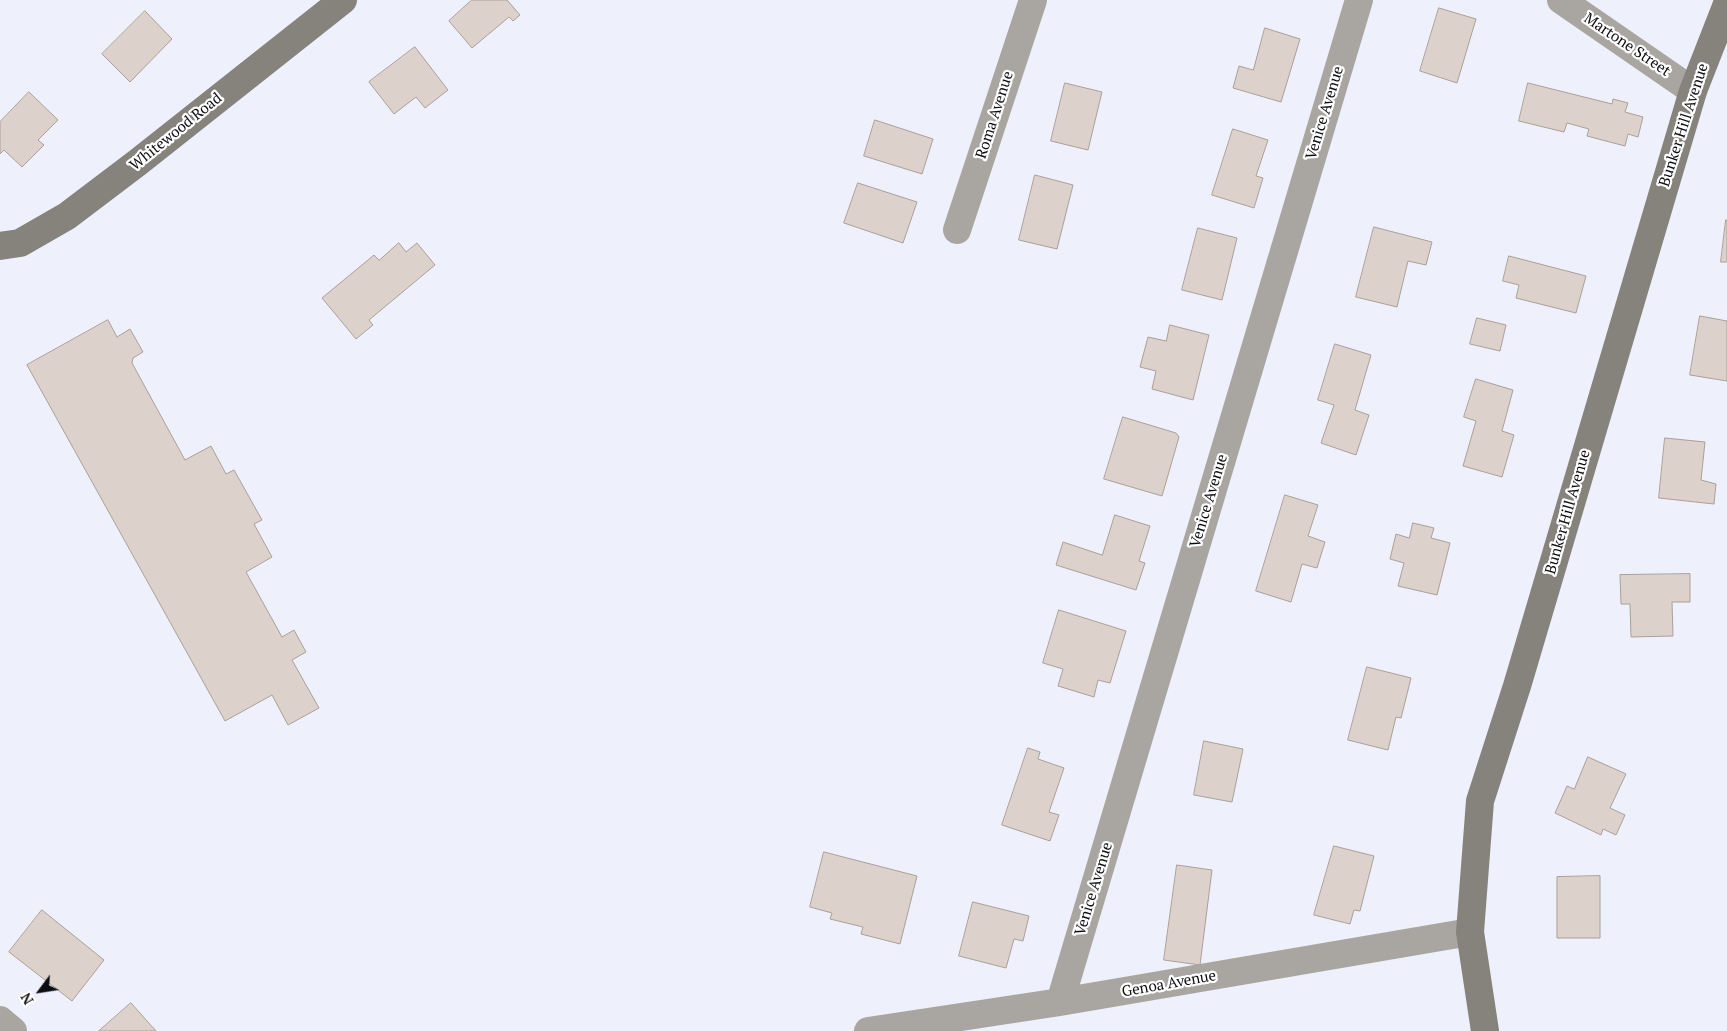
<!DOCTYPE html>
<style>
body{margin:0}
#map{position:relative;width:1727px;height:1031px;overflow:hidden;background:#eef0fb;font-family:"PT Serif",serif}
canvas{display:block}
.north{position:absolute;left:15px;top:966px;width:50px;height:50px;-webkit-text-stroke:4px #fff;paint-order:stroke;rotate:239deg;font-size:14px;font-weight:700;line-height:20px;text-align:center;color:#0d0d11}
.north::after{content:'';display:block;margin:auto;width:18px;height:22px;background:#0d0d11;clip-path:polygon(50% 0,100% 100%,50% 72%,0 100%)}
</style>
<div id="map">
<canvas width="1727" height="1031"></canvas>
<div class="north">N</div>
</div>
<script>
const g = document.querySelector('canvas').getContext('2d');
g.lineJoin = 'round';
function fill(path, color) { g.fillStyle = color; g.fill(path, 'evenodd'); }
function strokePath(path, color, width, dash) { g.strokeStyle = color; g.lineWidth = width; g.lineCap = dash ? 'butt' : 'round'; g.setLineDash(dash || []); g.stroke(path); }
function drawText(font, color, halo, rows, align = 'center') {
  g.font = font + ' "PT Serif",serif'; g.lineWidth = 4.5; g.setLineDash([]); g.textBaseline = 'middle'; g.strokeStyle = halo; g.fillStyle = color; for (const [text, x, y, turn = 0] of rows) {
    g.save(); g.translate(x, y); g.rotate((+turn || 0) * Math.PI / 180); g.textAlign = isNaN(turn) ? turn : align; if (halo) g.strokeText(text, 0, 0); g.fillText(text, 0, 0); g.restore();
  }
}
const building = new Path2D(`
 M472 0H507L520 15 513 21 509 17 472 48 449 21Z
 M1439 8 1476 19 1457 83 1420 71Z
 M145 11 172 39 130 82 102 54Z
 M1265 28 1300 39 1281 102 1233 88 1239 66 1253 70Z
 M415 47 448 90 425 108 416 97 394 114 369 82Z
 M1065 83 1102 92 1088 150 1051 141Z
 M1528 83 1612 104 1613 99 1628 103 1625 112 1643 117 1638 137 1628 134 1625 146 1587 136 1589 129 1567 123 1564 132 1519 121Z
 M29 92 58 120 38 140 44 145 22 167 4 150 0 154V122Z
 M875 120 933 139 922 174 864 156Z
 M1233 129 1268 140 1256 176 1263 178 1254 208 1212 195Z
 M1035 175 1073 185 1057 249 1019 240Z
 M858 183 917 202 903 243 844 223Z
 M1726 220H1727V262H1721Z
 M1374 227 1432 242 1426 265 1408 261 1397 307 1356 297Z
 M1198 228 1237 238 1222 300 1182 290Z
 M399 243 406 252 417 243 435 265 369 320 373 325 356 339 322 298 374 255 379 260Z
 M1509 256 1586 276 1576 313 1516 298 1519 285 1503 281Z
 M1700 316 1727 321V381L1690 375Z
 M1477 318 1506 325 1500 351 1470 344Z
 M108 320 117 337 130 329 143 352 133 358 132 363 185 460 211 446 226 474 234 470 262 520 254 524 272 557 246 572 282 637 294 630 306 652 292 660 319 708 288 725 272 695 225 721 27 365Z
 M1170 325 1209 335 1193 400 1152 389 1156 371 1140 367 1148 337 1166 341Z
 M1335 344 1371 355 1355 410 1369 415 1356 455 1321 443 1334 405 1318 400Z
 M1476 379 1513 390 1502 431 1514 435 1502 477 1463 466 1476 421 1464 417Z
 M1123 417 1176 433 1179 437 1162 496 1104 479Z
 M1665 438 1705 442 1701 480 1716 484 1714 504 1659 498Z
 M1285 495 1318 505 1308 536 1325 542 1317 568 1302 564 1291 602 1256 591Z
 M1115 515 1150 526 1139 561 1145 563 1136 590 1056 565 1063 542 1102 555Z
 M1413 523 1434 528 1431 538 1450 543 1437 595 1398 586 1404 563 1390 559 1396 534 1409 538Z
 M1690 574V602H1672L1673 636 1631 637 1630 604H1621L1620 575Z
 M1059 610 1126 631 1110 683 1098 680 1094 697 1058 686 1063 669 1043 663Z
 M1367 667 1411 678 1401 718 1396 717 1388 750 1348 740Z
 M1204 741 1243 749 1232 802 1194 795Z
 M1028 748 1040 752 1038 759 1064 768 1049 812 1059 815 1050 841 1002 825Z
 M1588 757 1626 774 1610 808 1625 815 1616 835 1603 829 1601 835 1555 813 1567 786 1574 789Z
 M1334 846 1374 856 1360 911 1354 910 1350 924 1314 915Z
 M824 852 917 876 900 944 861 934 863 927 830 919 832 913 810 907Z
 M1177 865 1212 870 1200 965 1164 960Z
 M1600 876V938H1557V877Z
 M973 902 1029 916 1023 941 1014 939 1006 968 959 956Z
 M42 910 104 960 72 1001 9 952Z
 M131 1003 156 1031H99Z`);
fill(building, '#dcd1cb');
strokePath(building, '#aa9f99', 1);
strokePath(new Path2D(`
 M1561 0 1693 91
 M957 230 1033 0
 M1060 1002 1359 0
 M0 1020 13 1031
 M868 1031 1060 1002 1470 932`), '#a9a6a2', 28);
strokePath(new Path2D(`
 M0 246 20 243 67 216 137 163 343 0
 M1485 1031 1470 932 1480 801 1517 686 1693 91 1727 4`), '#86827c', 28);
drawText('15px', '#0d0d11', '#fff', [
 ["Martone Street",1627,45,34],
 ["Venice Avenue",1325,113,-73],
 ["Roma Avenue",995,115,-72],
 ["Bunker Hill Avenue",1684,125,-72],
 ["Whitewood Road",176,132,-39],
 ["Venice Avenue",1209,501,-73],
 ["Bunker Hill Avenue",1568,512,-74],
 ["Venice Avenue",1094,889,-73],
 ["Genoa Avenue",1169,984,-10]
]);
</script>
